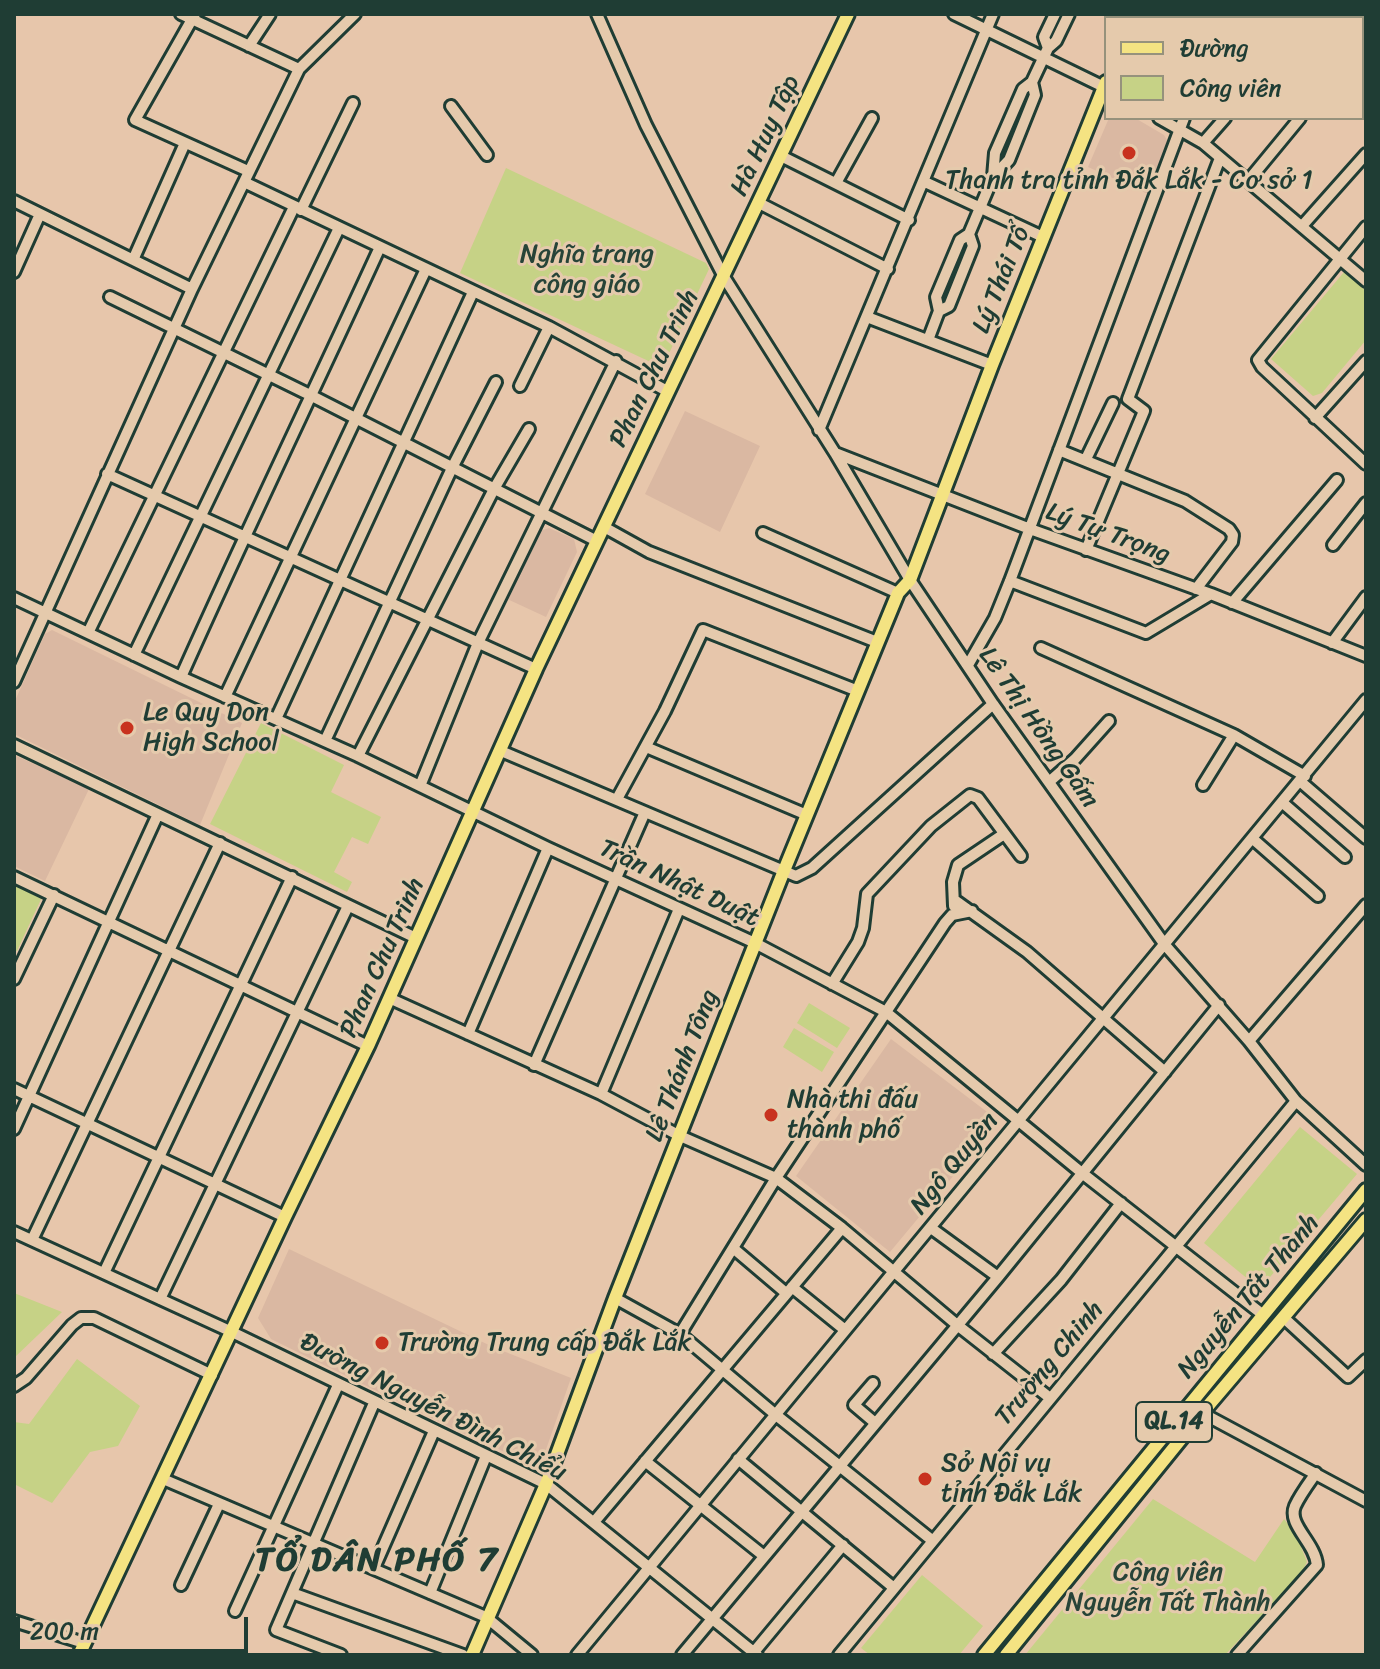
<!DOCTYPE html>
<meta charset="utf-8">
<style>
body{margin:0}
#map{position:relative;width:1380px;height:1669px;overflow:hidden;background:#e7c6ab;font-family:Sriracha,sans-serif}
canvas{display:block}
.frame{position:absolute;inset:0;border:16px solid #1f3d34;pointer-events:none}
.legend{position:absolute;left:1104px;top:16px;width:260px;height:104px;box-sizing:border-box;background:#e5caac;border:2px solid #96927c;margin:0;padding:10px 14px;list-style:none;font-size:24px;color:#1f3d34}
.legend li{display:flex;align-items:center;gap:16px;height:40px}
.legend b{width:40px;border:2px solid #96927c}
.scale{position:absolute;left:16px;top:1617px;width:232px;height:36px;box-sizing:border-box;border:4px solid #1f3d34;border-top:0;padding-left:10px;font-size:24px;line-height:28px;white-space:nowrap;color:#1f3d34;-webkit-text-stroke:6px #e5caac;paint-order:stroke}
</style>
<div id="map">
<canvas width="1380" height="1669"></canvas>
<div class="frame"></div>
<ul class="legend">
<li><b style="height:10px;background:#f4e382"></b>Đường</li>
<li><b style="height:22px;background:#c6d286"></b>Công viên</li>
</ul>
<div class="scale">200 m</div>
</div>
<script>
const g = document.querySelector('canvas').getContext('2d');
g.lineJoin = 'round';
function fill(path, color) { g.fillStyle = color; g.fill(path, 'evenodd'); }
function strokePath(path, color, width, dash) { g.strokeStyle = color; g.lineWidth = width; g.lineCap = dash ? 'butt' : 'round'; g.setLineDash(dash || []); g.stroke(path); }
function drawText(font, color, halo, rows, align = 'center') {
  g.font = font + ' Sriracha,sans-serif'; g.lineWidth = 6; g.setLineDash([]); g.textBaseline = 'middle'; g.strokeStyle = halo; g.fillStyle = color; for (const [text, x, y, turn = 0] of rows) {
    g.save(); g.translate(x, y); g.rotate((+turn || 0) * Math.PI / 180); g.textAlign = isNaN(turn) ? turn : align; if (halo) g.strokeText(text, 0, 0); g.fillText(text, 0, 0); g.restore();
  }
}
fill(new Path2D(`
 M1109 118H1135L1164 135 1168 142 1148 194 1088 167Z
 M685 411 760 446 720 532 645 494Z
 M549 528 574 539 577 552 546 617 505 598 537 532Z
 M52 630 242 723 200 825 14 734V703L45 634Z
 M14 755 89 789 45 881 14 866Z
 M891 1039 999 1121 890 1252 796 1176Z
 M289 1249 493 1347 571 1378 542 1461 534 1465 458 1431 271 1339 258 1318Z`), '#dab8a2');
fill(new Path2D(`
 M506 168 706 263 709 269 664 364 657 365 460 273Z
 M1344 272 1366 291V340L1322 393 1313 396 1271 359Z
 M261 723 344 765 331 792 381 817 368 844 352 837 334 872 352 882 347 892 210 824Z
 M14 882 43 895 17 951 14 950Z
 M809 1003 850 1028 837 1048 797 1023Z
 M794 1028 834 1052 822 1072 783 1047Z
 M1300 1127 1357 1174 1260 1289 1204 1243Z
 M14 1293 62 1312 14 1358Z
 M77 1359 140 1406 118 1446 90 1452 52 1503 14 1484V1422L29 1424Z
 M1153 1499 1255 1562 1284 1519 1296 1534 1307 1562 1302 1572 1225 1655H1025Z
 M922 1575 983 1626 959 1655H870L861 1648Z`), '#c6d286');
const minor = new Path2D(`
 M181 14 299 69
 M195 14 135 120 248 171
 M597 14 646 125 724 277 835 453 910 580 993 704 1165 945 1249 1041 1296 1101 1366 1165
 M954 14 1106 88
 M1224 18 1226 14
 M1310 18 1313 14
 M1362 44 1366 39
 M249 46 270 14
 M1048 48 1044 37 1055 14
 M451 106 487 155
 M1159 118 1203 143 1366 281
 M1203 143 1225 118
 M781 156 909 220
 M993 177 1009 160 1035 95 1032 82
 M1248 181 1300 118
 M244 182 549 327 667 391
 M925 182 1043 237
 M836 183 872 118
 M14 201 192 289
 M759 203 888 269
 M301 210 353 103
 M1302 226 1366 154
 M1366 227 1258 360 1262 367 1366 464
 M133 260 185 143
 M14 272 40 214
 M110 297 312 396 597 541
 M939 311 949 306 973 246 969 234
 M867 317 992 365
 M928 340 939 311 936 297 960 240 969 234 993 177 995 153 1023 89 1032 82 1048 48 1056 41 1069 14
 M520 386 549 327
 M1315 418 1366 361
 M819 430 993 14
 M1059 450 1185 501 1229 529 1233 535 1232 542 1196 589
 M835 453 1030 529 1211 594 1366 656
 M1086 459 1113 403
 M107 474 536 669
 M604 527 649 552 877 642
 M763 533 898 593
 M1333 545 1366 503
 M1086 550 1144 411 1128 399 1220 158
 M1010 581 1146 633 1211 594
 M14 598 181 677 358 756 548 848 755 943 886 1012 1082 1173 1262 1314
 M1232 603 1337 480
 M88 633 294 207
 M1332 643 1366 597
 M1041 648 1234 735 1305 776
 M134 655 339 228
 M968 665 995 618 1010 581 1184 118
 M181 677C245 533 314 391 380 247
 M14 682 192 289 299 69 355 14
 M225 697 426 269
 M276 719 473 292
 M325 741 452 468 496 382
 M14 745 416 938
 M646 747 807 815
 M501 751 796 876 812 868 993 704
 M358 756 494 489 529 429
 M1049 782 1075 759 1109 721
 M1301 782 1366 838
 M1203 785 1234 735
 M420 786 478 643 616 361
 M617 799 665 711 703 630 858 691
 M1283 803 1345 857
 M1253 839 1318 896
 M14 877 368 1046
 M956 901 1027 952 1165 1072
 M954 906 953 882 958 865 1004 834
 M14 979 54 895
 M832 984 858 942 863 928 867 894 931 826 970 795 978 798 1021 856
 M389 998 601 1094 680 1136 776 1178 842 1228 956 1324 1050 1398
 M468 1034 548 848
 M1249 1041 1366 905
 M534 1065 645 812
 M14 1089 285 1217
 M601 1094 679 909
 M14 1129 158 814
 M931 1228 998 1277
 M14 1232 232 1332 546 1484 757 1655
 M32 1240 220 843
 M733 1248 786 1293
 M104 1273 292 877
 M792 1287 845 1330
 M615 1298 680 1334 776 1415 933 1541
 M160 1299 348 906
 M1284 1318 1348 1377 1366 1360
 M680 1334 776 1178 945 923 952 915 972 911
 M993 1354 1061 1280 1121 1203
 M873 1383 854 1405 874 1422
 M14 1386 26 1378 72 1325 81 1318H94L212 1375
 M1202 1413 1366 1501
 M738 1459 894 1588
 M645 1461 764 1556
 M163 1479 486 1617 532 1655
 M594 1522 842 1228
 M374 1568 434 1431
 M181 1585 219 1504
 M292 1593 463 1655
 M430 1593 486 1456
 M235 1611 338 1385
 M14 1621 84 1643
 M754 1652 843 1545
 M341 1655 276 1630 374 1403
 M577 1655 1366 700
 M682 1655 998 1277 1219 1005
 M839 1655 1296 1101
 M1237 1655 1317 1565C1315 1542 1287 1525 1295 1506 1300 1495 1309 1483 1316 1473`);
const major = new Path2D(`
 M1134 18 1135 14
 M79 1655 285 1217 368 1046 536 669 848 14
 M472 1655 546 1484 615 1298 783 873 898 593 910 580 992 365 1106 82
 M984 1655 1366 1190
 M1006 1655 1202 1413 1366 1220`);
strokePath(minor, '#1f3d34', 16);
strokePath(major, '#1f3d34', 18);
strokePath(minor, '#e5caac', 10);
strokePath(major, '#f4e382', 12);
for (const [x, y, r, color] of [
 [1129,153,8,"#c8321e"],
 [127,728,8,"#c8321e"],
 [771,1115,8,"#c8321e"],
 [382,1343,8,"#c8321e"],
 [925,1479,8,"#c8321e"]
]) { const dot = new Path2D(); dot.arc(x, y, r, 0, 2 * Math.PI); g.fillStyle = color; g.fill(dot); strokePath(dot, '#e5caac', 3); }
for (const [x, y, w] of [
 [1174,1422,76]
]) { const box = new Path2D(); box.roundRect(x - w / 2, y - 20, w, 40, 6); g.fillStyle = '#e5caac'; g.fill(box); strokePath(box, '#1f3d34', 2); }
drawText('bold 24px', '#1f3d34', null, [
 ["QL.14",1174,1422]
]);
drawText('26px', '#1f3d34', '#e5caac', [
 ["Hà Huy Tập",766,136,-65],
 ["Lý Thái Tổ",1002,280,-68],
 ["Phan Chu Trinh",655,369,-64],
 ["Lý Tự Trọng",1108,534,20],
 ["Lê Thị Hồng Gấm",1038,728,55],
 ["Trần Nhật Duật",679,884,25],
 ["Phan Chu Trinh",383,958,-66],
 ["Lê Thánh Tông",683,1066,-69],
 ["Ngô Quyền",955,1164,-51],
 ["Nguyễn Tất Thành",1249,1297,-50],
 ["Trường Chinh",1050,1364,-50],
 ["Đường Nguyễn Đình Chiểu",433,1408,27]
]);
drawText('26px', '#1f3d34', '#e5caac', [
 ["Thanh tra tỉnh Đắk Lắk - Cơ sở 1",1129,181,"center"],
 ["Le Quy Don",143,713],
 ["High School",143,743],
 ["Nhà thi đấu",787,1100],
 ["thành phố",787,1130],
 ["Trường Trung cấp Đắk Lắk",398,1343],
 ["Sở Nội vụ",941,1464],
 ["tỉnh Đắk Lắk",941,1494]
], 'left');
drawText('26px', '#274438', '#e5caac', [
 ["Nghĩa trang",587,255],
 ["công giáo",587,285],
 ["Công viên",1168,1573],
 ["Nguyễn Tất Thành",1168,1603]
]);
g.letterSpacing = '2px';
drawText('bold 34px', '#1f3d34', '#e5caac', [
 ["TỔ DÂN PHỐ 7",377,1561]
]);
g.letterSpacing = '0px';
</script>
